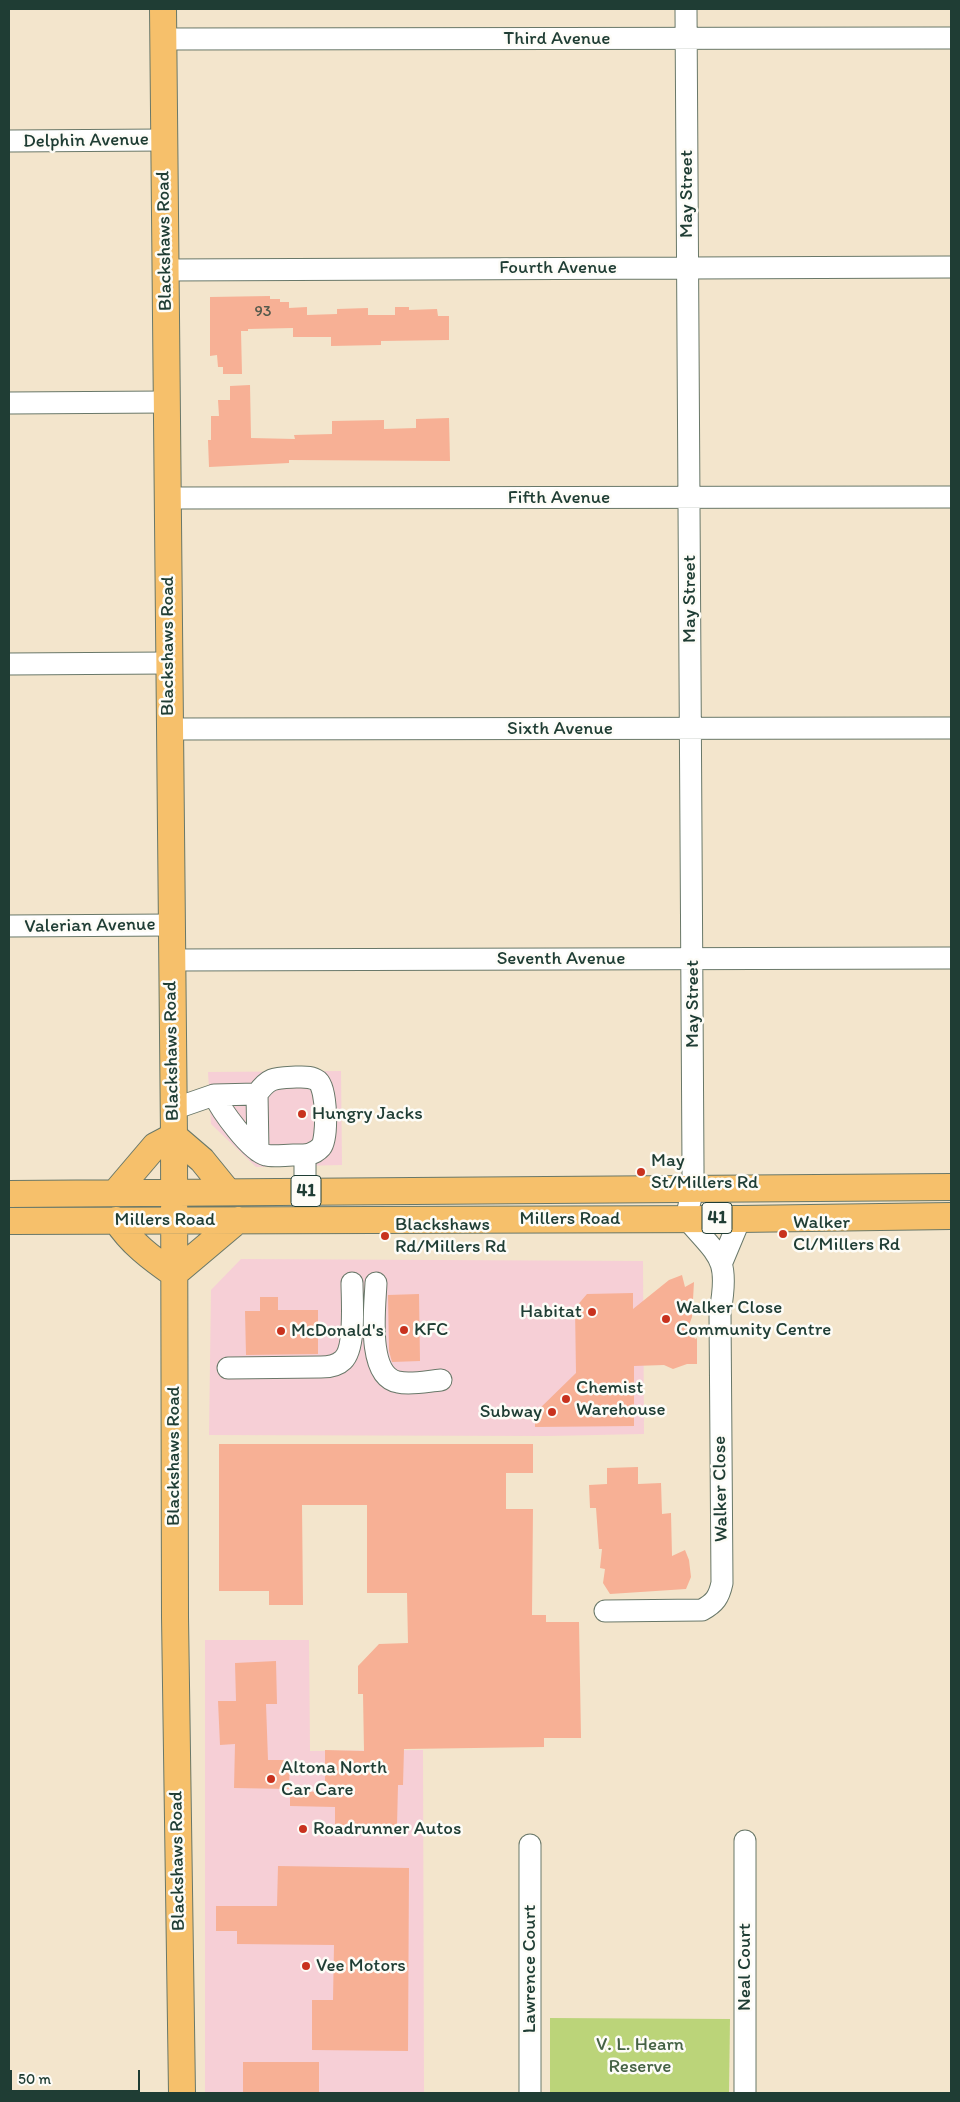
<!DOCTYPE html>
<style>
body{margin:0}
#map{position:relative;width:960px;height:2102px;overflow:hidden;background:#f3e5cc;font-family:Itim,sans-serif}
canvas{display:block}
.frame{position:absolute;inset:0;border:10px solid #1f3d34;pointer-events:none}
.scale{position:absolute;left:10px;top:2070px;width:130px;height:22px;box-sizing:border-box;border:2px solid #1f3d34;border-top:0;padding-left:6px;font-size:15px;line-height:18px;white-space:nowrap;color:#1f3d34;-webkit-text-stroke:4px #fdfcf7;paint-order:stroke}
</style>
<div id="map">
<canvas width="960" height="2102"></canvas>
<div class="frame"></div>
<div class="scale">50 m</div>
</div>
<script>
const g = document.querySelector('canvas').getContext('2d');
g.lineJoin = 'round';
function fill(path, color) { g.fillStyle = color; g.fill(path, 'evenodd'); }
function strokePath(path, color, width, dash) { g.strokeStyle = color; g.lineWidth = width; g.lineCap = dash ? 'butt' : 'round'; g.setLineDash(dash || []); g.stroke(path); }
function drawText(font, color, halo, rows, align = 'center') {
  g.font = font + ' Itim,sans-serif'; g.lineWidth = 5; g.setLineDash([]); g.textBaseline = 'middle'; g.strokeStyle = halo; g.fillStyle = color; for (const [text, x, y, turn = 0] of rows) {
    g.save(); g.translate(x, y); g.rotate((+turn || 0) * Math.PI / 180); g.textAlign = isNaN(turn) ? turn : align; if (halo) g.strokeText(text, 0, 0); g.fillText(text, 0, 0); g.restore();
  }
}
fill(new Path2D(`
 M341 1071 342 1165 256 1167 211 1124 208 1072Z
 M241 1259 643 1261 644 1434 547 1436 209 1435 211 1290Z
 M205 1640H309L310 1751 423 1750 424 2093H205Z`), '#f6cfd6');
fill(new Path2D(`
 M550 2018 730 2019 729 2093H550Z`), '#bbd479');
fill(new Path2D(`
 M270 296V299H280V302H289V308L307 307V315L337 314V309L368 308V315H395V307H409V310L437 309 438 316H449V340L381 341V345L331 346V337H293V328L248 329V331H241L242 374H223V367H218L217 355 210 356V297Z
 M250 385 251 438 295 439 294 435 332 434V421L384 420V429L416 428V419L449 418 450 461 289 460V463L209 467 208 440H211V416H219L218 400H230V386Z
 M682 1275 685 1287 694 1282 692 1317 689 1325 695 1339 697 1338V1364H687L673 1369 664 1365 634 1366V1426L535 1427V1413L576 1373 575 1308 587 1294 633 1293V1309L669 1280Z
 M419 1294 420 1361 392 1362 389 1351 388 1295Z
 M260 1297H278V1310H318V1354L246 1355 245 1311H260Z
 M219 1444H533V1473H506V1509H533L532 1615H546V1622H579L581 1738H544V1747L404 1749 403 1785H398L397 1826 335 1825V1807L290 1806V1791L325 1792V1750L364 1751 363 1694H358V1666L379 1644 408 1643 407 1593H367V1505H302L303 1605H269V1591H219Z
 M638 1467V1484L661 1483 662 1514 671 1513 672 1556 685 1550 689 1560 691 1577 686 1589 610 1594 603 1583 605 1569 600 1568 602 1549H599L596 1508H590L589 1485 607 1484V1468Z
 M276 1661 277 1704H266L268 1760H290L289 1789 234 1788 235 1744 220 1745 218 1701H236L235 1663Z
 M278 1866 409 1868 408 2051 312 2050V2000H333L334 1945 237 1944V1931H216V1906H277Z
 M243 2062H319V2093H243Z`), '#f7b095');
const minor = new Path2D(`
 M163 39 951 38
 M9 141 164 140
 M165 270 951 267
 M9 403 166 402
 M167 498 951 497
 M9 664 168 663
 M169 729 951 728
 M9 926 171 925
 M171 960 951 958
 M214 1095C221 1110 250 1151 266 1155 273 1157 285 1155 293 1155 303 1155 313 1156 321 1147 328 1138 327 1089 318 1081 311 1076 304 1077 296 1077 275 1078 269 1077 257 1094
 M173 1105H185L214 1095 257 1094 258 1151
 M305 1155V1191
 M722 1262 740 1219
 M376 1283C375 1307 366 1376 398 1382 411 1385 428 1381 441 1380
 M228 1368 321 1367C329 1367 337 1366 343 1360 356 1348 352 1300 352 1283
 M605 1611 702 1610C715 1603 719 1597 722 1583L720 1312C730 1257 719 1257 686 1218L693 1189V1166L686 9
 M530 2093V1845
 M745 2093V1841`);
const major = new Path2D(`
 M163 9 174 1136 175 1617 182 2093
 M174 1136 202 1160 228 1192
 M115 1193 155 1146 174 1136
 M9 1194 951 1187
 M116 1220C131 1243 151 1258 174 1274
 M9 1221 740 1219 951 1216
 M174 1274 238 1220`);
strokePath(minor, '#697869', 23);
strokePath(major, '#697869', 28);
strokePath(minor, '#fff', 21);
strokePath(major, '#f6c06b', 26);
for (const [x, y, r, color] of [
 [302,1114,5,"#c8321e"],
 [641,1172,5,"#c8321e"],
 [783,1234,5,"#c8321e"],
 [385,1236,5,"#c8321e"],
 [592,1312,5,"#c8321e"],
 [666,1319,5,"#c8321e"],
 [404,1330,5,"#c8321e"],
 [281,1331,5,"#c8321e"],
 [566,1399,5,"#c8321e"],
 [552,1412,5,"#c8321e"],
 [271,1779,5,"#c8321e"],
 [303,1829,5,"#c8321e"],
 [306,1966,5,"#c8321e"]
]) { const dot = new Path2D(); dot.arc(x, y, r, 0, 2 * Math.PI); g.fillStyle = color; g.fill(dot); strokePath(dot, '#fdfcf7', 2); }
drawText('16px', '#555a4c', null, [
 ["93",263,312]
]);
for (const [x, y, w] of [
 [306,1191,30],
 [717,1218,30]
]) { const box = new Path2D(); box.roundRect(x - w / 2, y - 15.5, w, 31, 4); g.fillStyle = '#fdfcf7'; g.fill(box); strokePath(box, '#1f3d34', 1); }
drawText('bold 18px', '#1f3d34', null, [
 ["41",306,1191],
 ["41",717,1218]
]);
drawText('19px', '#1f3d34', '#fdfcf7', [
 ["Third Avenue",557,39],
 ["Delphin Avenue",86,141,-1],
 ["May Street",687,194,-90],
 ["Blackshaws Road",165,241,-91],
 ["Fourth Avenue",558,268],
 ["Fifth Avenue",559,498],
 ["May Street",690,599,-90],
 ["Blackshaws Road",168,646,-90],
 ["Sixth Avenue",560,729],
 ["Valerian Avenue",90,926,-1],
 ["Seventh Avenue",561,959],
 ["May Street",693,1004,-90],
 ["Blackshaws Road",172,1051,-91],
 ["Millers Road",570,1219],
 ["Millers Road",165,1220],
 ["Blackshaws Road",174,1456,-90],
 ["Walker Close",721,1489,-91],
 ["Blackshaws Road",178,1861,-91],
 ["Neal Court",745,1967,-90],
 ["Lawrence Court",530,1969,-90]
]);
drawText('19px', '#1f3d34', '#fdfcf7', [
 ["Hungry Jacks",312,1114],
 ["May",651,1161],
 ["St/Millers Rd",651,1183],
 ["Walker",793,1223],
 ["Cl/Millers Rd",793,1245],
 ["Blackshaws",395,1225],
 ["Rd/Millers Rd",395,1247],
 ["Walker Close",676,1308],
 ["Community Centre",676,1330],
 ["Habitat",582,1312,"right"],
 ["KFC",414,1330],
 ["McDonald's",291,1331],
 ["Chemist",576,1388],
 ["Warehouse",576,1410],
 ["Subway",542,1412,"right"],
 ["Altona North",281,1768],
 ["Car Care",281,1790],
 ["Roadrunner Autos",313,1829],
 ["Vee Motors",316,1966]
], 'left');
drawText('19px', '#466345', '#fdfcf7', [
 ["V. L. Hearn",640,2045],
 ["Reserve",640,2067]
]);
</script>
